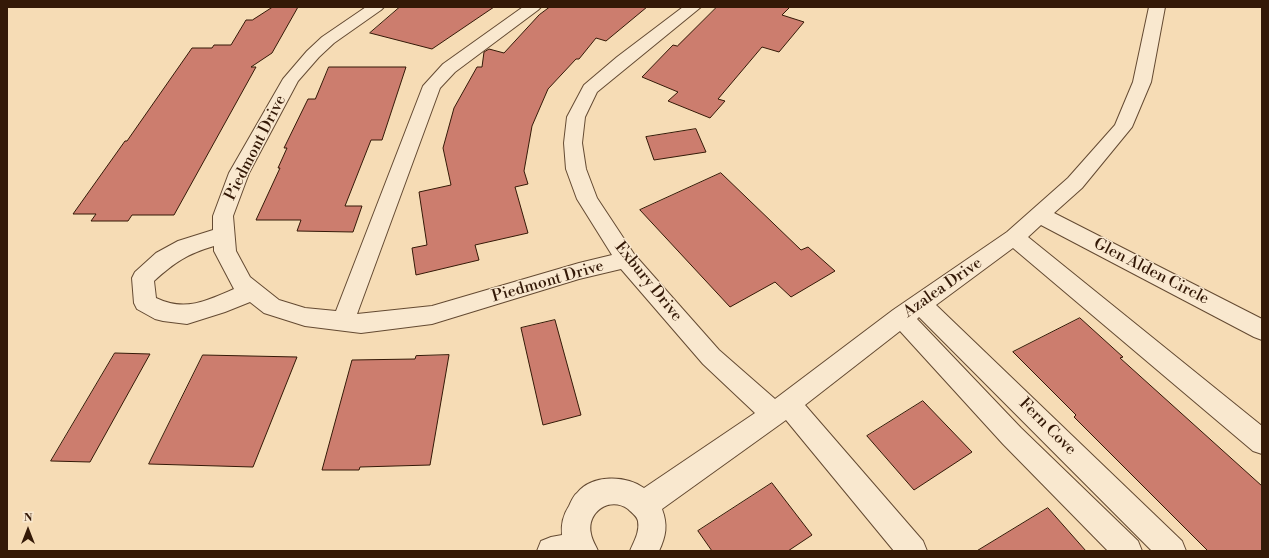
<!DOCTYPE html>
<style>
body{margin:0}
#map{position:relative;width:1269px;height:558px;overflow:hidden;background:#f6dcb5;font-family:"Libre Bodoni",serif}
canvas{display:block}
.frame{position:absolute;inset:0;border:8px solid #341907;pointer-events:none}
.north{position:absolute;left:8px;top:510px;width:40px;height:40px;-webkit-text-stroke:3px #f9e8cf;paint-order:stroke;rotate:0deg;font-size:11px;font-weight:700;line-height:16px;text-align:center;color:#341907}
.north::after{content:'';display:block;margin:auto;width:14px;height:18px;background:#341907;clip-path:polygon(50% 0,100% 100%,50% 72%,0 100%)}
</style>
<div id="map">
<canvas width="1269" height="558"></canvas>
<div class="frame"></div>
<div class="north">N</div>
</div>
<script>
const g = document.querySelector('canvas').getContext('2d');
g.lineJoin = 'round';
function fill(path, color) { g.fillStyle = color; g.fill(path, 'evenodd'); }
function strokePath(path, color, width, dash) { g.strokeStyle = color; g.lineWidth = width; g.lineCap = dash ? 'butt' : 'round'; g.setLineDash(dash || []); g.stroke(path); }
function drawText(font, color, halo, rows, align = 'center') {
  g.font = font + ' "Libre Bodoni",serif'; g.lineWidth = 3; g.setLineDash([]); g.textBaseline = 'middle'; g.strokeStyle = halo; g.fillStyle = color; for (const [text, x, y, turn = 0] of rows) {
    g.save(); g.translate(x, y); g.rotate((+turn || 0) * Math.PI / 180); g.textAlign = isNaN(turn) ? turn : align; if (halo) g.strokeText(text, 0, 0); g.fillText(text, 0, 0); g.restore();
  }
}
const building = new Path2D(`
 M273 7H298L272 53 251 67H256L174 215H132L128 221H91L96 214H73L125 141H127L192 48H212L214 45H231L246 20H252Z
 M400 7H494L432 49 370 33Z
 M550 7H647L606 41 596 38 579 59H576L548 89 532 126 524 171 528 184 515 187 528 233 475 245 479 260 416 275 412 248 427 245 419 192 451 185 443 148 454 108 477 67H482L484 52 489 49 504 53 539 15Z
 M717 7H790L782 15 804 22 779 52 762 47 718 99 725 101 710 118 668 101 678 92 642 77 673 45 677 46Z
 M329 67H406L382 140H371L345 206H362L353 232 297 231 301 220H256L280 168H278L287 148H284L308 99H315Z
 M696 129 706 152 654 160 646 137Z
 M721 173 801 250 808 247 835 271 791 297 775 282 730 307 640 210Z
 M1080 318 1123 357 1120 358 1262 486V551H1208L1074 417 1076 415 1013 352Z
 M555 320 581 415 543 425 521 328Z
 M115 353 150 354 90 462 51 461Z
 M203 355 297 357 253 467 149 464Z
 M449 355 430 465 360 467 359 470H322L352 360 415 359 416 356Z
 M923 401 972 452 914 490 867 436Z
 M772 483 812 535 788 551H712L698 531Z
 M1048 508 1086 551H977Z`);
fill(building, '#cc7d6e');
strokePath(building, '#341907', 1);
const minor = new Path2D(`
 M366 7H384L381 10 334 43 319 57 298 81 249 173 233 216 236 251 250 277 279 300 305 308 336 311 423 86 443 64 523 7H541L538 10 455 72 440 88 357 314 432 306 579 263 612 255 577 199 566 169 564 143 567 117 584 85 617 57 683 7H701L597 92 585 117 582 143 586 169 597 198 634 254 719 350 775 399 893 310 1007 232 1068 178 1115 125 1133 82 1149 7H1165L1151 82 1132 127 1082 188 1054 213 1262 319V340L1254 337 1041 225 1028 237 1262 426V454L1253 451 1013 248 936 305 1182 541 1186 551H1152L919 317 917 319 1021 428 1138 541 1142 551H1108L1003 444 900 331 805 405 923 541 927 551H894L786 420 662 509C668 525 666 536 659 551H630C634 541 640 532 638 521 637 516 632 513 628 509 610 496 586 512 591 534 592 540 596 546 598 551H537L541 541 551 537 562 535C561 525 563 515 569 506 571 502 573 496 577 493 592 474 626 475 644 488L755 413 703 364 621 269 579 279 432 324 361 333 305 326 264 313 250 302 225 312 187 324 163 321 155 319 137 309 134 303 132 278 135 272 156 253 178 241 213 230V216L229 173 283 79 307 51 322 37ZM214 246V251L234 289C206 301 185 312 156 298L154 281C175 262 187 254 214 246Z`);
strokePath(minor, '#644a32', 2);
fill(minor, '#f9e8cf');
drawText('16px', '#341907', '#f9e8cf', [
 ["Piedmont Drive",256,148,-63],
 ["Glen Alden Circle",1151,272,27],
 ["Piedmont Drive",548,282,-16],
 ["Exbury Drive",648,282,51],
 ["Azalea Drive",943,288,-35],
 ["Fern Cove",1047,427,45]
]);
</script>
